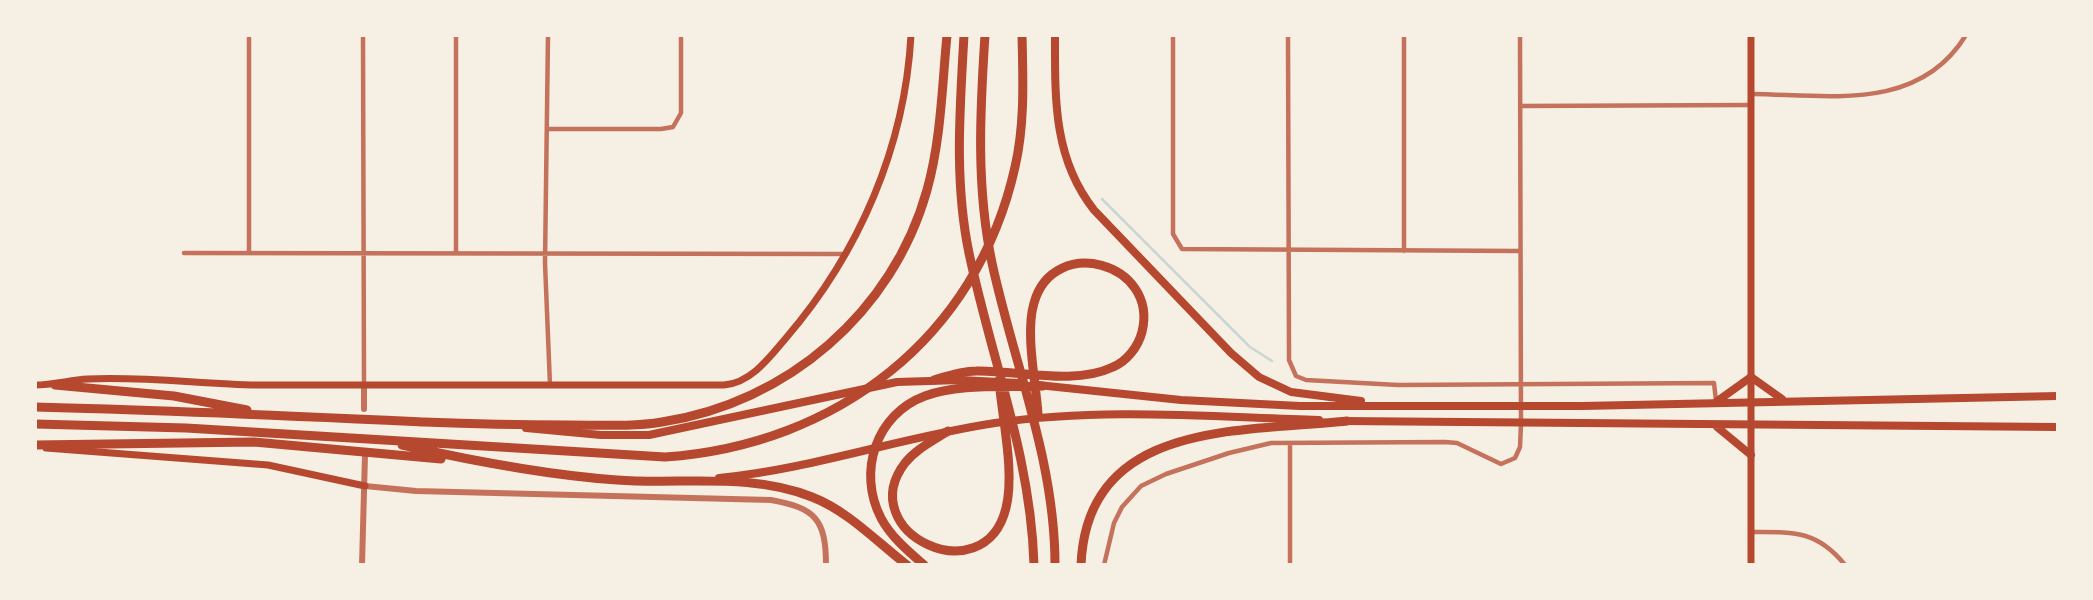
<!DOCTYPE html>
<style>
body{margin:0}
#map{position:relative;width:2093px;height:600px;overflow:hidden;background:#f6efe4;font-family:"Public Sans",sans-serif}
canvas{display:block}
.frame{position:absolute;inset:0;border:37px solid #f6efe4;pointer-events:none}
</style>
<div id="map">
<canvas width="2093" height="600"></canvas>
<div class="frame"></div>
</div>
<script>
const g = document.querySelector('canvas').getContext('2d');
g.lineJoin = 'round';
function strokePath(path, color, width, dash) { g.strokeStyle = color; g.lineWidth = width; g.lineCap = dash ? 'butt' : 'round'; g.setLineDash(dash || []); g.stroke(path); }
strokePath(new Path2D(`
 M1102 199 1250 347 1272 361`), '#c9d6d2', 2.5);
strokePath(new Path2D(`
 M363 35 364 385
 M548 35 545 263 550 385
 M1173 35V234L1182 249 1520 251
 M1288 35 1289 360 1296 376 1306 380 1398 385 1714 383 1716 401
 M1404 35V251
 M1752 94C1830 95 1919 112 1966 35
 M1520 106 1751 105
 M548 129H661L673 127 681 113V35
 M184 253 845 254
 M249 253V35
 M456 253V35
 M1751 532C1793 532 1817 530 1845 565
 M1104 565 1114 523 1122 507 1141 486 1166 474 1229 453 1271 443 1445 442 1457 443 1501 464 1515 458 1520 447 1521 424 1520 35
 M1290 565V443`), '#c5725c', 4.5);
strokePath(new Path2D(`
 M364 386V409
 M365 486 416 491 771 500C815 508 826 519 826 565
 M362 565 365 455`), '#c5725c', 6);
strokePath(new Path2D(`
 M35 385C53 385 70 380 87 379 144 376 200 384 257 385 413 385 568 385 724 385 751 383 770 357 786 338 859 253 905 147 911 35
 M46 448 268 465 365 486
 M1751 565V35`), '#b5482f', 7);
strokePath(new Path2D(`
 M1055 35C1055 98 1053 158 1094 210L1231 353 1259 377 1291 392 1361 401
 M1038 385 1181 400 1300 406H1582L2058 396
 M1716 402 1751 377 1782 399
 M1343 421 2058 427
 M1717 427 1751 455
 M526 428 601 435H649L897 382 961 380 1018 383
 M719 478C812 469 902 437 995 423 1102 407 1212 417 1319 420`), '#b5482f', 8);
strokePath(new Path2D(`
 M964 35C960 108 954 181 969 253 991 358 1031 456 1034 565
 M985 35C980 112 976 187 992 263 1014 365 1055 459 1055 565
 M934 380C947 376 962 371 976 371 1018 370 1073 386 1113 367 1127 361 1138 347 1142 332 1159 262 1053 234 1034 303 1025 333 1036 382 1038 414
 M55 385 174 396 247 410
 M35 407C165 410 294 416 424 422 473 424 521 425 569 425 600 425 632 427 662 422 787 403 893 312 927 190 941 140 942 87 947 35
 M35 424 186 428 665 457C836 445 977 338 1015 167 1025 124 1023 79 1022 35
 M948 431C933 441 916 449 905 463 852 532 984 596 1006 508 1015 472 1002 418 999 380
 M35 445 254 442 441 459
 M402 445C473 461 545 475 617 480 681 485 750 472 812 497 848 511 876 541 907 565
 M924 565C908 551 891 537 881 518 857 472 876 414 925 396 960 383 1006 388 1043 386
 M1081 565C1087 420 1241 432 1347 421`), '#b5482f', 9);
</script>
